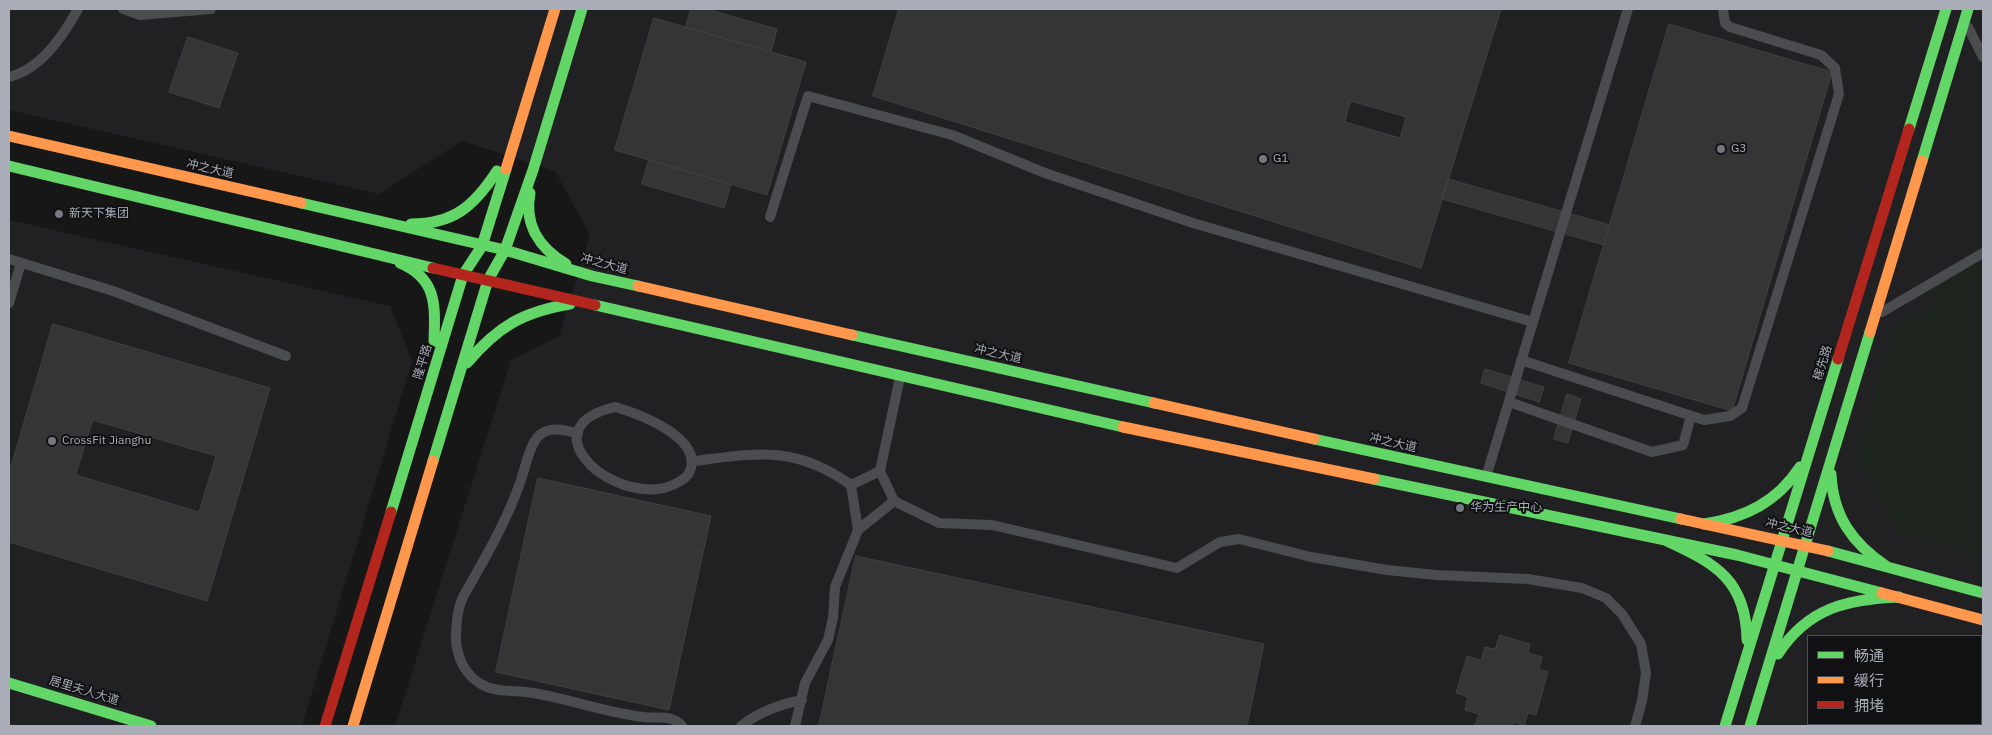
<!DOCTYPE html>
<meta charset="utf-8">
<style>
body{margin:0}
#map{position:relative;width:1992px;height:735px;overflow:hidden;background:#171717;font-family:"IBM Plex Sans","Noto Sans SC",sans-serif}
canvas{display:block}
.frame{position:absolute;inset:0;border:10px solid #a8adb8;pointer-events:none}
.legend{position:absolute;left:1807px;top:635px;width:175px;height:90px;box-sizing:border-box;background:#111113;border:1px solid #4d4f55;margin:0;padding:6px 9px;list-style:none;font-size:15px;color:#a8adb8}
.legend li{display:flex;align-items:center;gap:10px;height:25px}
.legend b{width:25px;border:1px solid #4d4f55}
</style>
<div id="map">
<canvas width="1992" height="735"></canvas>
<div class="frame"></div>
<ul class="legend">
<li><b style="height:6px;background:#63d668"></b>畅通</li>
<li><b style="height:6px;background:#ff974d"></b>缓行</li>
<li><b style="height:6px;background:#b3261e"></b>拥堵</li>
</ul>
</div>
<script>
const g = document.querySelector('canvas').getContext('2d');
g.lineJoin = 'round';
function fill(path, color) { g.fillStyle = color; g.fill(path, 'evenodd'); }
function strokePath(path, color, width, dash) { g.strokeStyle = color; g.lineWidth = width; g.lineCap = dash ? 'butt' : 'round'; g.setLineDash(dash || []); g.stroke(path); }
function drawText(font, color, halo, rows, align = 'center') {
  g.font = font + ' "IBM Plex Sans","Noto Sans SC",sans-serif'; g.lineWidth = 4; g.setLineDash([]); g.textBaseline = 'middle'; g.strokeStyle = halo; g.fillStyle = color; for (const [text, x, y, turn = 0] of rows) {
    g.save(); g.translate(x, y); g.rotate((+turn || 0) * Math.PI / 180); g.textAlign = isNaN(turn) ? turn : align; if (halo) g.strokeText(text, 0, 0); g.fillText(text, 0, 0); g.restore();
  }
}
fill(new Path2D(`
 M9 9H1983V726H395L511 360 559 336 590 235 555 171 462 141 379 194 9 110ZM1808 636H1981V724H1808Z
 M9 220 390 306 412 361 302 726H9Z`), '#212123');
fill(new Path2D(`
 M1983 251V556L1899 533 1856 455 1894 327 1938 304 1929 278Z
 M1981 674 1983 675V726H1814V724H1981Z`), '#1d241e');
const building = new Path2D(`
 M691 9H706L777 29 771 52 686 27Z
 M899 9H1501L1421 268 873 96ZM1351 101 1406 117 1400 138 1345 122Z
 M654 18 806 62 767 195 615 150Z
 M1669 24 1832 72 1732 411 1569 363Z
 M188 37 238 53 219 108 169 92Z
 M649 160 731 184 724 208 642 184Z
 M1448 179 1610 225 1604 245 1442 199Z
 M53 324 270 388 207 601 9 542V474ZM93 420 216 456 199 512 76 475Z
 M1485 369 1544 387 1539 402 1481 383Z
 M1567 394 1581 399 1568 443 1554 439Z
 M538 478 711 516 669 710 496 672Z
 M856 556 1264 644 1247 726H819Z
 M1500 635 1530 644 1528 653 1542 657 1539 669 1548 672 1536 715 1528 713 1524 726 1514 722 1512 726H1478L1475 725 1479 714 1465 710 1468 697 1456 693 1467 656 1481 660 1485 647 1495 649Z`);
fill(building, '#353536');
strokePath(building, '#3f4043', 1);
strokePath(new Path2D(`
 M123 9 140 15 211 9
 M1968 27 1983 57
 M9 77C41 69 63 36 78 9
 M770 217 808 96 952 135 1045 173 1193 223 1533 322
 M9 259 113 291 286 356
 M9 303 21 263
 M1882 312 1983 253
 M1521 360 1704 420 1730 416 1742 408 1839 94 1835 68 1821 55 1730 27 1725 23 1723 9
 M1509 402 1652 452 1683 445 1691 416
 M615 407C640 414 703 438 690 471 686 481 668 488 658 489 600 495 533 426 615 407Z
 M578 434C533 418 532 446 521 480 507 521 485 558 464 595 457 608 456 625 456 640 457 657 465 675 481 684 495 693 516 690 533 693 570 699 606 713 643 717 657 719 673 714 682 726
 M694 461C758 453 795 445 851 485
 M880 471 900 377
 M1486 477 1628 9
 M894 501 858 530 851 485 880 471 894 501 939 523 992 525 1177 568 1220 542 1239 539 1311 557 1387 570 1436 575 1528 579 1582 588 1606 598 1622 614 1641 644 1646 673 1642 701 1635 726
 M741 726C758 713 781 704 802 700
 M795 726 805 683 828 640 833 618 835 587 858 530`), '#4b4c50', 10);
strokePath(new Path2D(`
 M1909 129 1946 9
 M1922 161 1968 9
 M9 166 433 268
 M530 193C524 224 539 248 566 264
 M301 203 505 250 592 276 638 286
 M411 224C454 224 474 206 497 171
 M400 263C438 279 435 307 434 341
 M595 305 1123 427
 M852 335 1154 403
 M467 363C498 326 523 312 570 304
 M1314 439 1681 519
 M433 461 488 280 505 250 533 170 582 9
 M1831 474C1833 516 1852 543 1886 566
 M1374 479 1737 555 1882 593
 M391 512 463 275 482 246 506 169
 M1704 524C1745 518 1777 502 1800 467
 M1667 541C1717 564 1746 581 1747 640
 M1828 551 1983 593
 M1778 654C1808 608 1847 599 1899 597
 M9 683 151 726
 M1725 726 1838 359
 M1750 726 1870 332`), '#63d668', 11);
strokePath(new Path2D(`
 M9 136 301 203
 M506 169 555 9
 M638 286 852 335
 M1870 332 1922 161
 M1154 403 1314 439
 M1123 427 1374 479
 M1681 519 1828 551
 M1882 593 1983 620
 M353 726 433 461`), '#ff974d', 11);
strokePath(new Path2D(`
 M433 268 595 305
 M1838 359 1909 129
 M325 726 391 512`), '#b3261e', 11);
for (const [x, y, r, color] of [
 [1721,149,5,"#757880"],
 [1263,159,5,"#757880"],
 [59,214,5,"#757880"],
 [52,441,5,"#757880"],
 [1460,508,5,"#757880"]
]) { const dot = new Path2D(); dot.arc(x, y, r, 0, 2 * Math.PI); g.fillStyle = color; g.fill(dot); strokePath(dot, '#111113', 2); }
drawText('12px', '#a8adb8', '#111113', [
 ["G3",1731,149],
 ["G1",1273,159],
 ["新天下集团",69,214],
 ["CrossFit Jianghu",62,441],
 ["华为生产中心",1470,508]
], 'left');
drawText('12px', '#a8adb8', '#111113', [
 ["冲之大道",210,169,13],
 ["冲之大道",604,264,15],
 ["冲之大道",998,354,13],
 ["隆平路",423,362,-73],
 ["稼先路",1823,363,-73],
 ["冲之大道",1393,443,13],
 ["冲之大道",1789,528,13],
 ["居里夫人大道",84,691,17]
]);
</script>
